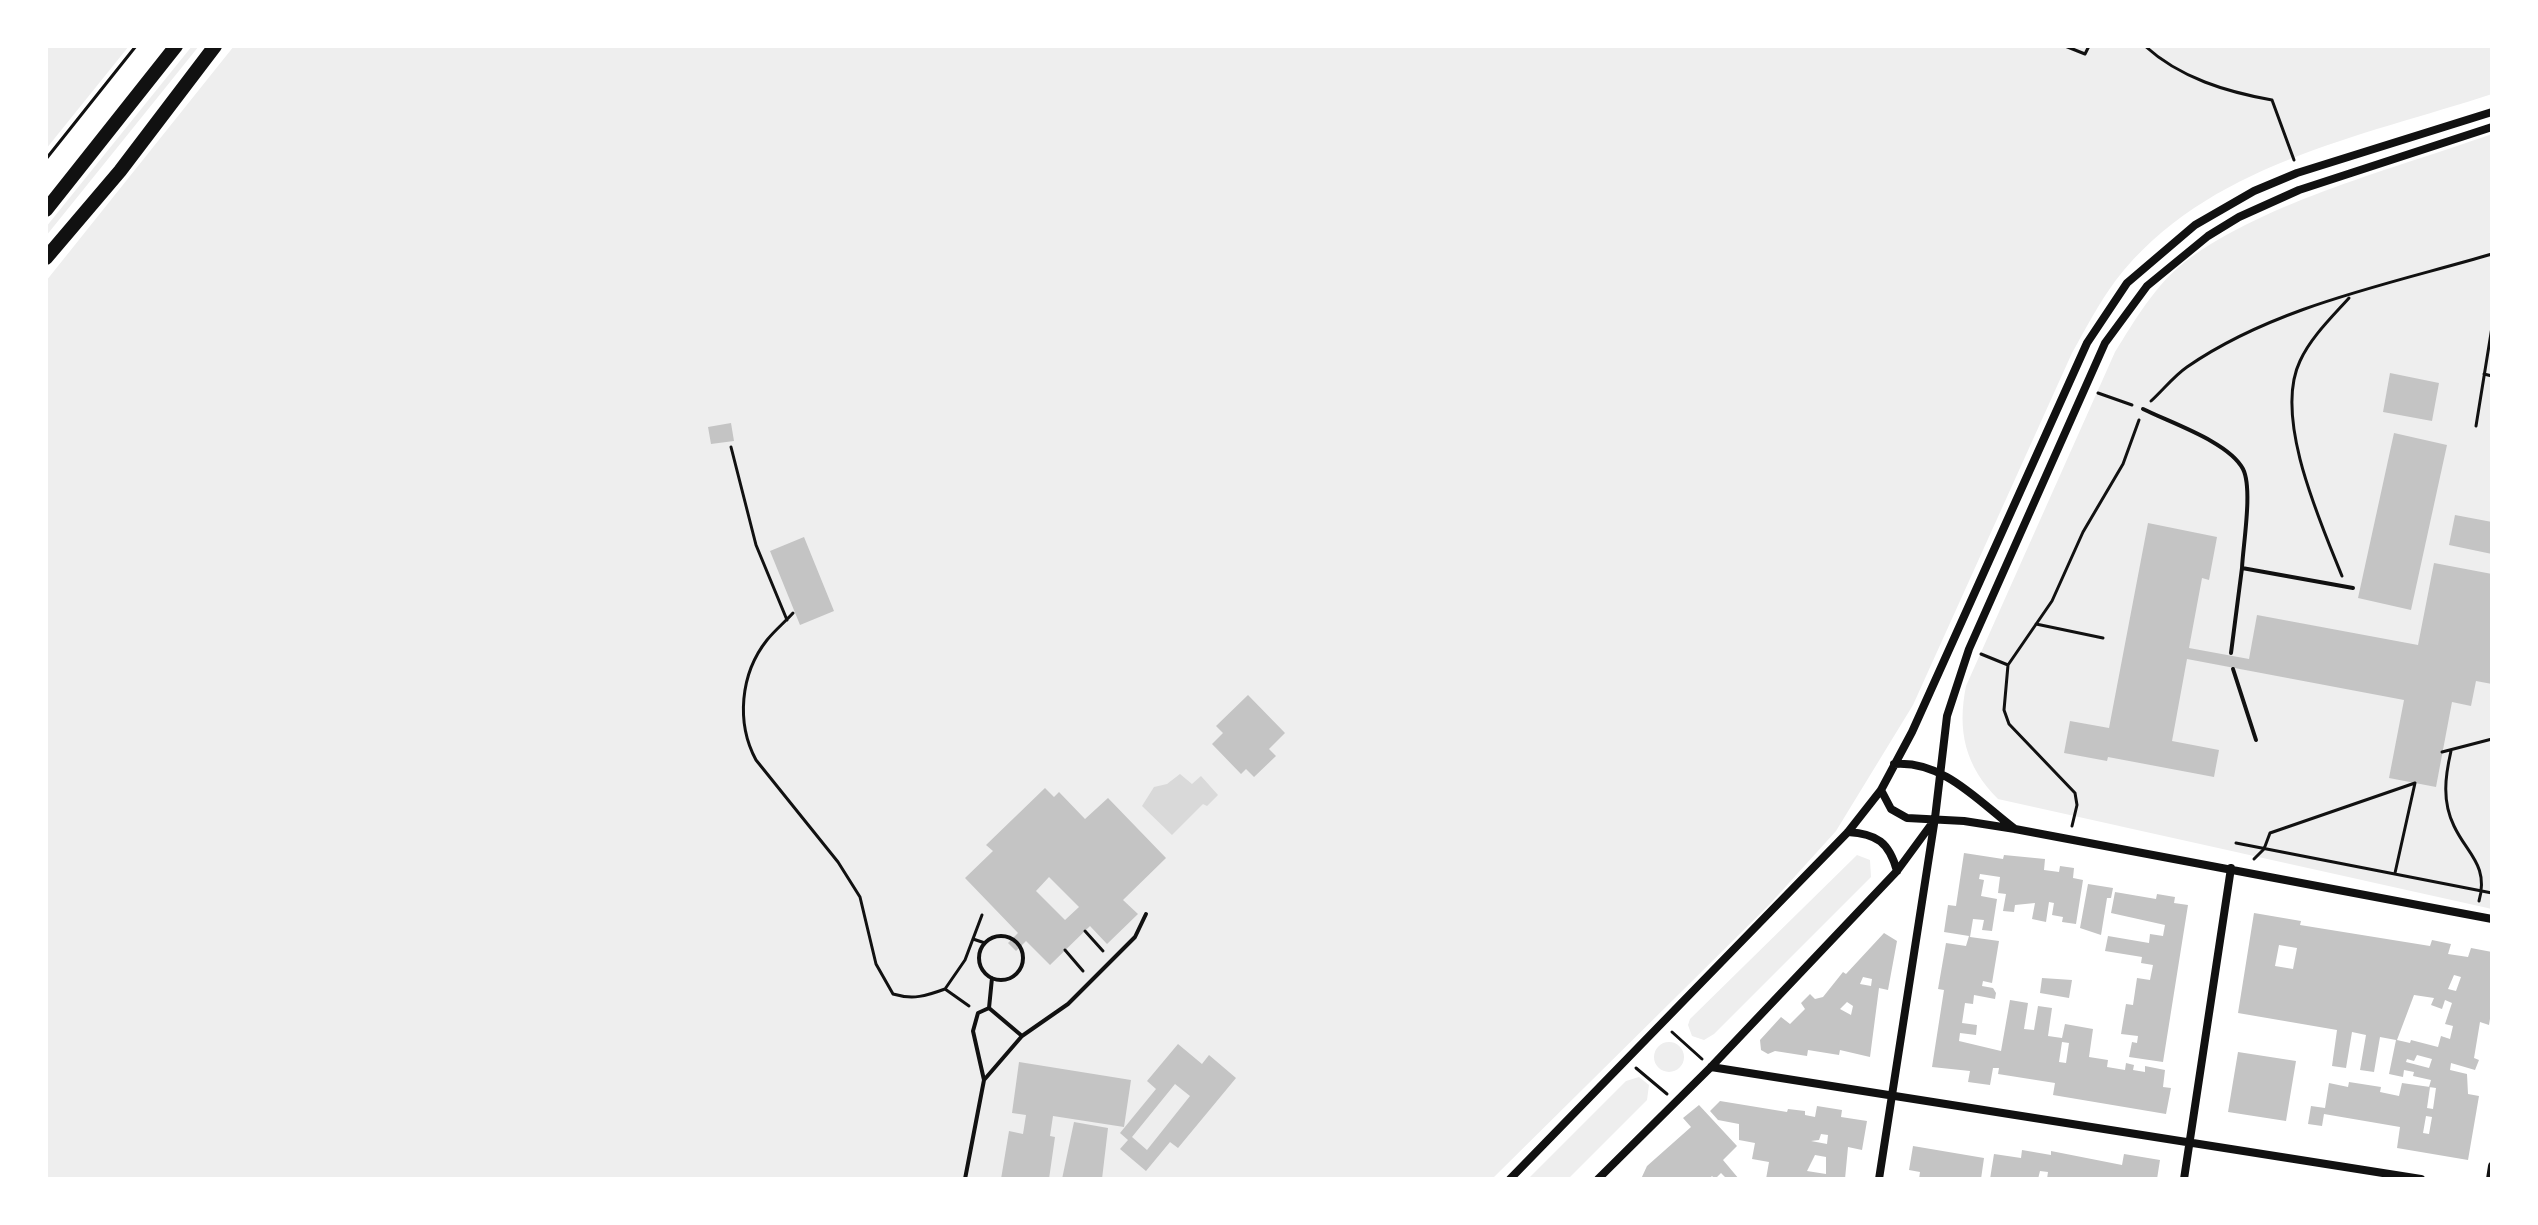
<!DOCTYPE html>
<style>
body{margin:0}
#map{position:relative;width:2538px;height:1225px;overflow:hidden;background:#fff;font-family:"Roboto Condensed",sans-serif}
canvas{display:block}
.frame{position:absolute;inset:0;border:48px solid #fff;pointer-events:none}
</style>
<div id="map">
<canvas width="2538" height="1225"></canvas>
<div class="frame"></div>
</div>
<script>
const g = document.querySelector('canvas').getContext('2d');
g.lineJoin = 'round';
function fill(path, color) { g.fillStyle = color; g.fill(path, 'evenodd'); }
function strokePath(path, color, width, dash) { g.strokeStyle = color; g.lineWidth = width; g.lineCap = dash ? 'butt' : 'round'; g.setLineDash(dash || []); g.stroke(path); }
fill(new Path2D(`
 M46 46H129L46 149Z
 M192 46H199L46 236V227Z
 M234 46H2492V94C2361 137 2206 164 2116 280 2099 303 2086 328 2072 353L1913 705 1836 831 1769 905 1492 1179H46V281Z
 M2492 134V909L1998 799C1965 766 1957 731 1966 686L2115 352C2135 320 2155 285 2186 261 2266 201 2397 168 2492 134Z
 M1857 855 1870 860 1871 877 1714 1034 1704 1040 1692 1036 1688 1025 1690 1019Z
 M1654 1057a15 15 0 1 1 30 0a15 15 0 1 1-30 0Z
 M1639 1077 1649 1085 1647 1100 1568 1179H1528L1626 1081Z`), '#eee');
fill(new Path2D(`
 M1180 774 1192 784 1201 776 1218 795 1207 806 1203 804 1172 835 1142 806 1154 787 1167 784Z`), '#d9d9d9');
fill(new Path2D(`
 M2390 373 2439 383 2432 421 2383 412Z
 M731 423 734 441 711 444 708 427Z
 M2394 433 2447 445 2411 610 2358 598Z
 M2455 515 2492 522V554L2449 545Z
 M2148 523 2217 537 2209 580 2202 578 2189 648 2249 659 2257 615 2418 645 2434 563 2492 574V684L2476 681 2471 706 2452 702 2436 787 2389 778 2404 700 2187 659 2172 741 2219 750 2214 777 2108 757 2107 761 2064 753 2070 721 2109 728Z
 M804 537 834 611 800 625 770 551Z
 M1248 695 1285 733 1269 749 1276 756 1254 777 1246 769 1241 774 1212 744 1223 733 1216 726Z
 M1045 788 1054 797 1059 792 1085 819 1108 798 1166 858 1123 900 1138 914 1107 944 1090 926 1050 965 1026 941 1016 951 1008 943 1018 933 965 878 993 851 986 845ZM1049 877 1079 907 1065 920 1036 891Z
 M1964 853 2003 859 2004 855 2045 859 2044 870 2059 872 2060 866 2074 868 2073 878 2083 880 2076 924 2062 922 2063 917 2052 915 2054 903 2049 902 2046 922 2032 919 2035 903 2015 905 2014 912 2003 911 2006 894 1998 893 2000 877 1980 874 1979 879 1984 880 1981 896 1997 899 1992 931 1982 930 1984 920 1973 919 1970 937 1999 941 1992 983 1983 981 1982 986 1993 988 1996 993 1995 999 1974 995 1973 1004 1965 1003 1962 1023 1977 1025 1976 1035 1960 1033 1959 1041 2001 1051 2010 1000 2028 1003 2024 1029 2034 1030 2038 1006 2052 1008 2048 1036 2062 1038 2065 1024 2093 1029 2089 1057 2108 1060 2107 1067 2125 1070 2126 1063 2134 1065 2133 1070 2145 1072V1066L2165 1070 2163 1087 2171 1088 2166 1114 2053 1095 2055 1083 1998 1074 1999 1068H1993L1990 1085 1968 1082 1970 1071 1932 1067 1944 990 1938 989 1946 943 1966 946 1969 936 1944 932 1948 905 1956 906ZM2062 1042 2069 1043 2066 1063 2059 1062Z
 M2088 884 2113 888 2111 898H2107L2101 935 2080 928Z
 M2115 892 2156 899 2157 894 2175 897 2174 903 2188 905 2163 1062 2129 1057 2132 1042 2137 1043 2138 1036 2121 1034 2126 1004 2133 1005 2137 978 2150 980 2153 965 2141 963 2142 957 2105 951 2108 936 2149 943 2150 934 2163 936 2165 925 2111 913Z
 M2254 913 2301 921 2300 925 2430 946 2432 940 2451 944 2448 954 2468 957 2471 948 2492 952V1006L2489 1025 2480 1022 2474 1058 2479 1060 2475 1070 2451 1063 2450 1070 2467 1074 2468 1094 2479 1096 2468 1160 2397 1148 2400 1127 2324 1114 2322 1126 2308 1124 2311 1106 2325 1108 2329 1083 2348 1087 2349 1082 2381 1087 2380 1092 2399 1096 2402 1083 2430 1087 2427 1108 2433 1109 2436 1088 2429 1087 2431 1080 2413 1076 2414 1072 2404 1070 2403 1077 2389 1074 2396 1040 2380 1037 2374 1072 2360 1070 2366 1035 2352 1032 2346 1068 2332 1066 2337 1030 2238 1013ZM2279 945 2297 948 2293 969 2275 966ZM2454 975 2461 977 2456 991 2448 989ZM2414 995 2434 998 2431 1005 2442 1009 2445 1000 2452 1003 2445 1024 2453 1026 2450 1039 2441 1036 2438 1047 2411 1040 2410 1043 2397 1040ZM2417 1055 2432 1059 2429 1068 2406 1062 2407 1059 2414 1061ZM2426 1116 2432 1117 2429 1134 2423 1133Z
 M1884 933 1897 941 1888 990 1879 988 1870 1057 1840 1050 1839 1055 1808 1050 1807 1056 1775 1051 1768 1054 1761 1050 1760 1040 1781 1017 1790 1024 1805 1009 1801 1003 1810 994 1815 999 1823 997 1843 972 1846 974ZM1863 977 1872 979 1871 986 1860 984ZM1847 1002 1853 1006 1851 1015 1840 1009Z
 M2042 978 2072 980 2069 998 2040 993Z
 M1178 1044 1202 1064 1209 1055 1236 1078 1178 1148 1170 1142 1146 1171 1120 1149 1128 1140 1120 1133 1156 1089 1147 1081ZM1175 1084 1190 1096 1147 1150 1132 1137Z
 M2238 1052 2296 1061 2286 1121 2228 1112Z
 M1019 1062 1131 1080 1124 1127 1053 1116 1050 1136 1055 1137 1049 1179H1001L1009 1131 1023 1134 1026 1115 1012 1113Z
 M1720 1101 1787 1112 1788 1109 1805 1111V1115L1815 1117 1817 1106 1842 1110 1841 1117 1867 1121 1862 1150 1848 1147 1845 1179H1766L1769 1162 1752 1159 1755 1143 1739 1140V1124L1718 1120 1710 1111ZM1821 1134 1828 1135 1827 1144 1811 1141 1819 1140ZM1815 1155 1826 1157V1174L1807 1171Z
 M1699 1105 1737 1146 1723 1160 1739 1179H1727L1721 1173 1715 1179 1712 1176 1709 1179H1641L1647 1166 1691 1127 1683 1118Z
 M1074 1122 1108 1128 1102 1179H1062Z
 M1913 1146 1984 1158 1981 1179H1919L1920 1172 1909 1170Z
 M2022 1150 2051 1155V1151L2122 1165 2124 1154 2160 1160 2157 1179H2047L2048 1172 2040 1171 2038 1179H1990L1994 1154 2021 1158Z`), '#c4c4c4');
strokePath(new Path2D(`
 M2065 46 2085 54 2089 46
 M2145 46C2180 78 2227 92 2272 100L2294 160
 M46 159 136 46
 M2484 374 2492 376
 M2098 393 2132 405
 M2151 401C2163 390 2174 376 2187 367 2275 306 2390 284 2492 254
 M2476 426 2492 327
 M731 447 756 545 787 620
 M2342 576C2320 521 2273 417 2300 361 2311 337 2332 317 2349 298
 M793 613C785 622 775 630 767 640 740 674 736 723 756 760L838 862 860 897 876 964 893 994C913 1000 926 996 945 989L969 1006
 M2036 624 2103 638
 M1981 654 2008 665
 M2451 751C2445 777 2442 801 2454 826 2467 854 2489 865 2479 901
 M2442 752 2492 739
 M2072 826 2077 805 2075 793 2009 724 2004 710 2008 665 2052 601 2083 532 2123 464 2139 420
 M2236 843 2492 893
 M2254 859 2264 849 2270 833 2415 783
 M2395 873 2415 783
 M1085 931 1103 951
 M973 939 985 943
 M1065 950 1083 971
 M945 989 965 960 982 915
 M1672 1032 1702 1059
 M1636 1068 1667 1094`), '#111', 3);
strokePath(new Path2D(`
 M2143 409C2171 423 2229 442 2243 469 2253 489 2243 545 2242 568
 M2231 653 2242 568 2353 588
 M2233 669 2256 740
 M979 958a22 22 0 1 1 44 0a22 22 0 1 1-44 0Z
 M989 1008 992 978
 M984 1080 973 1031 978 1013 989 1008 1022 1036
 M965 1179 984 1080 1022 1036 1068 1004 1135 937 1146 914`), '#111', 4);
strokePath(new Path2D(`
 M1894 764C1943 760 1978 801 2015 829
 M1881 790 1891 809 1907 818 1964 821 2015 829 2492 919
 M1848 832C1877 834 1889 842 1897 871
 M1711 1067 2421 1179
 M1510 1179 1848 832 1881 790 1912 732 2087 343 2127 283 2195 225 2254 191 2297 173 2492 112
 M1598 1179 1711 1067 1897 871 1933 822
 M1879 1179 1935 818 1947 716 1969 649 2105 343 2147 286 2208 236 2239 217 2299 190 2492 127
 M2184 1179 2231 868
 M2490 1179 2492 1166`), '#111', 8);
strokePath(new Path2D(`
 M46 210 176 46
 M46 258 120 171 215 46`), '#111', 14);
</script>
